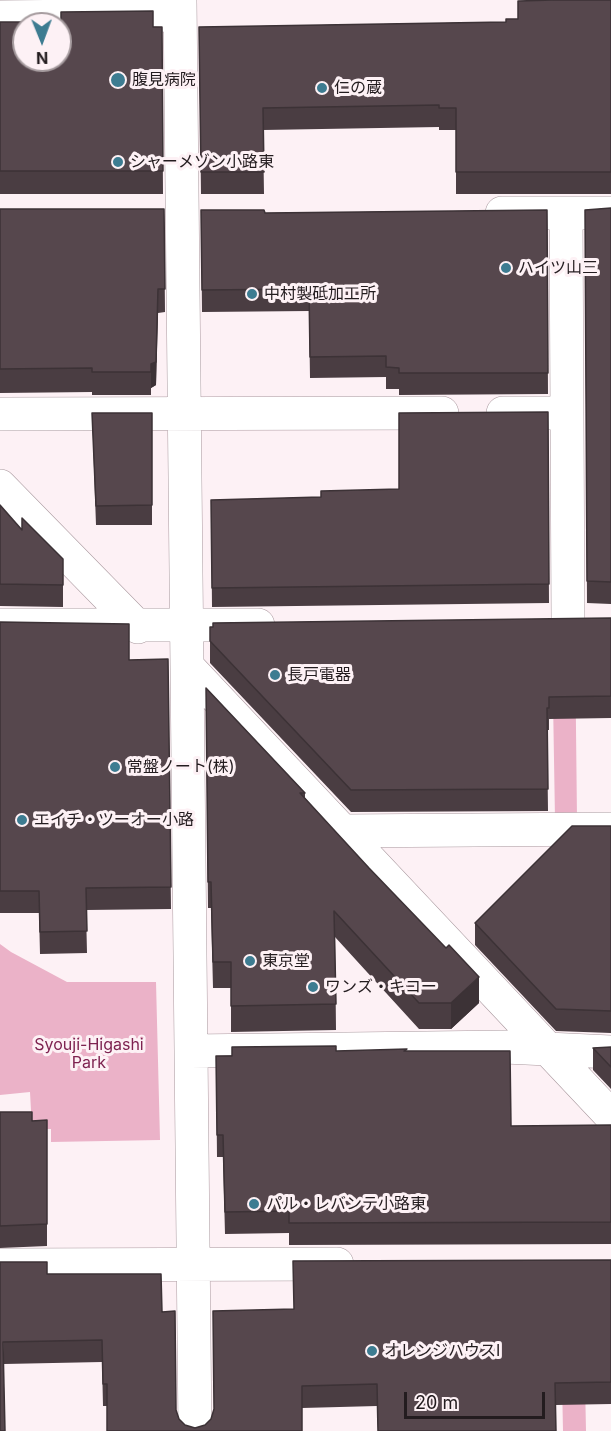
<!DOCTYPE html>
<meta charset="utf-8">
<style>
body{margin:0}
#map{position:relative;width:611px;height:1431px;overflow:hidden;background:#fdf1f5;font-family:Inter,sans-serif}
canvas{display:block}
.north{position:absolute;left:12px;top:12px;width:60px;height:60px;box-sizing:border-box;background:#fdf1f5;border:2px solid #a69c9f;border-radius:50%;rotate:179deg;font-size:16px;font-weight:700;line-height:24px;text-align:center;color:#231c1f}
.north::after{content:'';display:block;margin:auto;width:21px;height:27px;background:#3d7c91;clip-path:polygon(50% 0,100% 100%,50% 72%,0 100%)}
.scale{position:absolute;left:404px;top:1392px;width:141px;height:27px;box-sizing:border-box;border:3px solid #231c1f;border-top:0;padding-left:8px;font-size:18px;line-height:21px;white-space:nowrap;color:#231c1f;-webkit-text-stroke:4px #fdf1f5;paint-order:stroke}
</style>
<div id="map">
<canvas width="611" height="1431"></canvas>
<div class="north">N</div>
<div class="scale">20 m</div>
</div>
<script>
const g = document.querySelector('canvas').getContext('2d');
g.lineJoin = 'round';
function fill(path, color) { g.fillStyle = color; g.fill(path, 'evenodd'); }
function strokePath(path, color, width, dash) { g.strokeStyle = color; g.lineWidth = width; g.lineCap = dash ? 'butt' : 'round'; g.setLineDash(dash || []); g.stroke(path); }
function drawText(font, color, halo, rows, align = 'center') {
  g.font = font + ' Inter,"Noto Sans JP",sans-serif'; g.lineWidth = 6; g.setLineDash([]); g.textBaseline = 'middle'; g.strokeStyle = halo; g.fillStyle = color; for (const [text, x, y, turn = 0] of rows) {
    g.save(); g.translate(x, y); g.rotate((+turn || 0) * Math.PI / 180); g.textAlign = isNaN(turn) ? turn : align; if (halo) g.strokeText(text, 0, 0); g.fillText(text, 0, 0); g.restore();
  }
}
fill(new Path2D(`
 M575 639 577 819H555L552 640Z
 M0 944 11 952 67 982H156L160 1140 51 1142V1129H32L30 1092 0 1095Z
 M583 1284 586 1431H563L560 1285Z`), '#ebb2c8');
const minor = new Path2D(`
 M180 0 195 1431
 M0 17 180 15
 M502 213H611
 M566 213 568 621
 M503 413H567
 M0 414 442 413
 M0 486 138 627
 M0 625H258
 M188 667 611 1116
 M341 831 611 829
 M191 1051 505 1047 611 1052
 M0 1265 337 1264`);
strokePath(minor, '#aa999f', 34);
strokePath(minor, '#fff', 33);
fill(new Path2D(`
 M611 0V194H456V130H439V127L263 130 264 194H201L199 27 506 22 518 19Z
 M0 22 162 27 163 194H0Z
 M611 208V604L587 603 585 210Z
 M0 209H164L165 312 158 313 156 385 151 388V395H92V392L0 393Z
 M201 210 265 213 547 210 548 394 399 395V389H386V377L310 378 309 311 202 312Z
 M548 412 549 603 212 607 211 500 321 497 399 489Z
 M92 413H152V525H96Z
 M0 505 63 585V607L0 606Z
 M611 618V718L549 719V730H547L548 811 351 812 210 663V627Z
 M0 622 129 660 168 659 171 909 86 910 87 953 40 954 39 913H0Z
 M206 688 305 793V798L479 1003 451 1029H419L335 937 336 1030 231 1032V988H213L211 908H208Z
 M611 826V1033L556 1031 475 945V923Z
 M611 1047V1089L593 1070V1048Z
 M336 1051H407L511 1126 611 1125V1244L289 1245V1233L225 1234 223 1157H217L216 1056Z
 M0 1112 32 1121 47 1120V1246L0 1248Z
 M611 1260V1404L556 1405V1431H378L377 1406 302 1408V1431H107V1406H103L102 1362 4 1364 0 1262 47 1274 162 1312 176 1410 179 1419 185 1425 195 1428 205 1425 211 1419 294 1309Z`), '#4a3d42');
fill(new Path2D(`
 M158 289 156 385 151 388V364Z
 M479 977V1003L451 1029V1003Z`), '#3c3236');
const building = new Path2D(`
 M554 0H611V172H456V108H439V105L263 108 264 172H201L199 27 506 22V19H518V1Z
 M153 11V27H162L163 171H0V22H61V12ZM24 24H60V60H24Z
 M611 208V582L587 581 585 210Z
 M0 209H164L165 289H158L156 362 151 364V372H92V368L0 369Z
 M201 210H264L265 213 547 210 548 373H399V368L386 367V356L310 357 309 289 202 290Z
 M548 412 549 584 212 588 211 500 321 497V491L399 489V413Z
 M92 413H152V505L96 506Z
 M0 505 22 530V518L63 559V585L0 584Z
 M611 618V696L549 697V708H547L548 789 351 790 210 641V627H213V623Z
 M0 622 129 624V660L168 659 171 887 86 888 87 931 40 932 39 891H0Z
 M206 688 305 793H300L369 868 446 948 449 945 479 977 451 1003H419L334 911 336 1004 231 1006V962H213L211 882H208Z
 M572 826H611V1011L556 1009 475 923Z
 M336 1046V1051L407 1049 404 1051H510L511 1126 611 1125V1222L289 1223V1211L225 1212 223 1135H217L216 1056H232V1047Z
 M611 1047V1067L593 1048Z
 M0 1112H32V1121L47 1120V1224L0 1226Z
 M611 1260V1382L555 1383 556 1431H378L377 1384 302 1386V1431H107V1384H103L102 1340 3 1342 5 1431H0V1262H47V1274H161L162 1312 175 1311 176 1410 179 1419 185 1425 195 1428 205 1425 211 1419 214 1409 213 1311 294 1309 293 1261Z`);
fill(building, '#56474d');
strokePath(building, '#3c3236', 1.5);
for (const [x, y, r, color] of [
 [118,80,8,"#3d7c91"],
 [322,88,6,"#3d7c91"],
 [118,162,6,"#3d7c91"],
 [506,268,6,"#3d7c91"],
 [252,294,6,"#3d7c91"],
 [275,675,6,"#3d7c91"],
 [115,767,6,"#3d7c91"],
 [22,820,6,"#3d7c91"],
 [250,961,6,"#3d7c91"],
 [313,987,6,"#3d7c91"],
 [254,1204,6,"#3d7c91"],
 [372,1351,6,"#3d7c91"]
]) { const dot = new Path2D(); dot.arc(x, y, r, 0, 2 * Math.PI); g.fillStyle = color; g.fill(dot); strokePath(dot, '#fdf1f5', 2); }
drawText('16px', '#231c1f', '#fdf1f5', [
 ["腹見病院",132,80],
 ["仁の蔵",334,88],
 ["シャーメゾン小路東",130,162],
 ["ハイツ山三",518,268],
 ["中村製砥加工所",264,294],
 ["長戸電器",287,675],
 ["常盤ノート(株)",127,767],
 ["エイチ・ツーオー小路",34,820],
 ["東京堂",262,961],
 ["ワンズ・キコー",325,987],
 ["パル・レバンテ小路東",266,1204],
 ["オレンジハウスⅠ",384,1351]
], 'left');
drawText('16px', '#7e2250', '#fdf1f5', [
 ["Syouji-Higashi",89,1045],
 ["Park",89,1063]
]);
</script>
